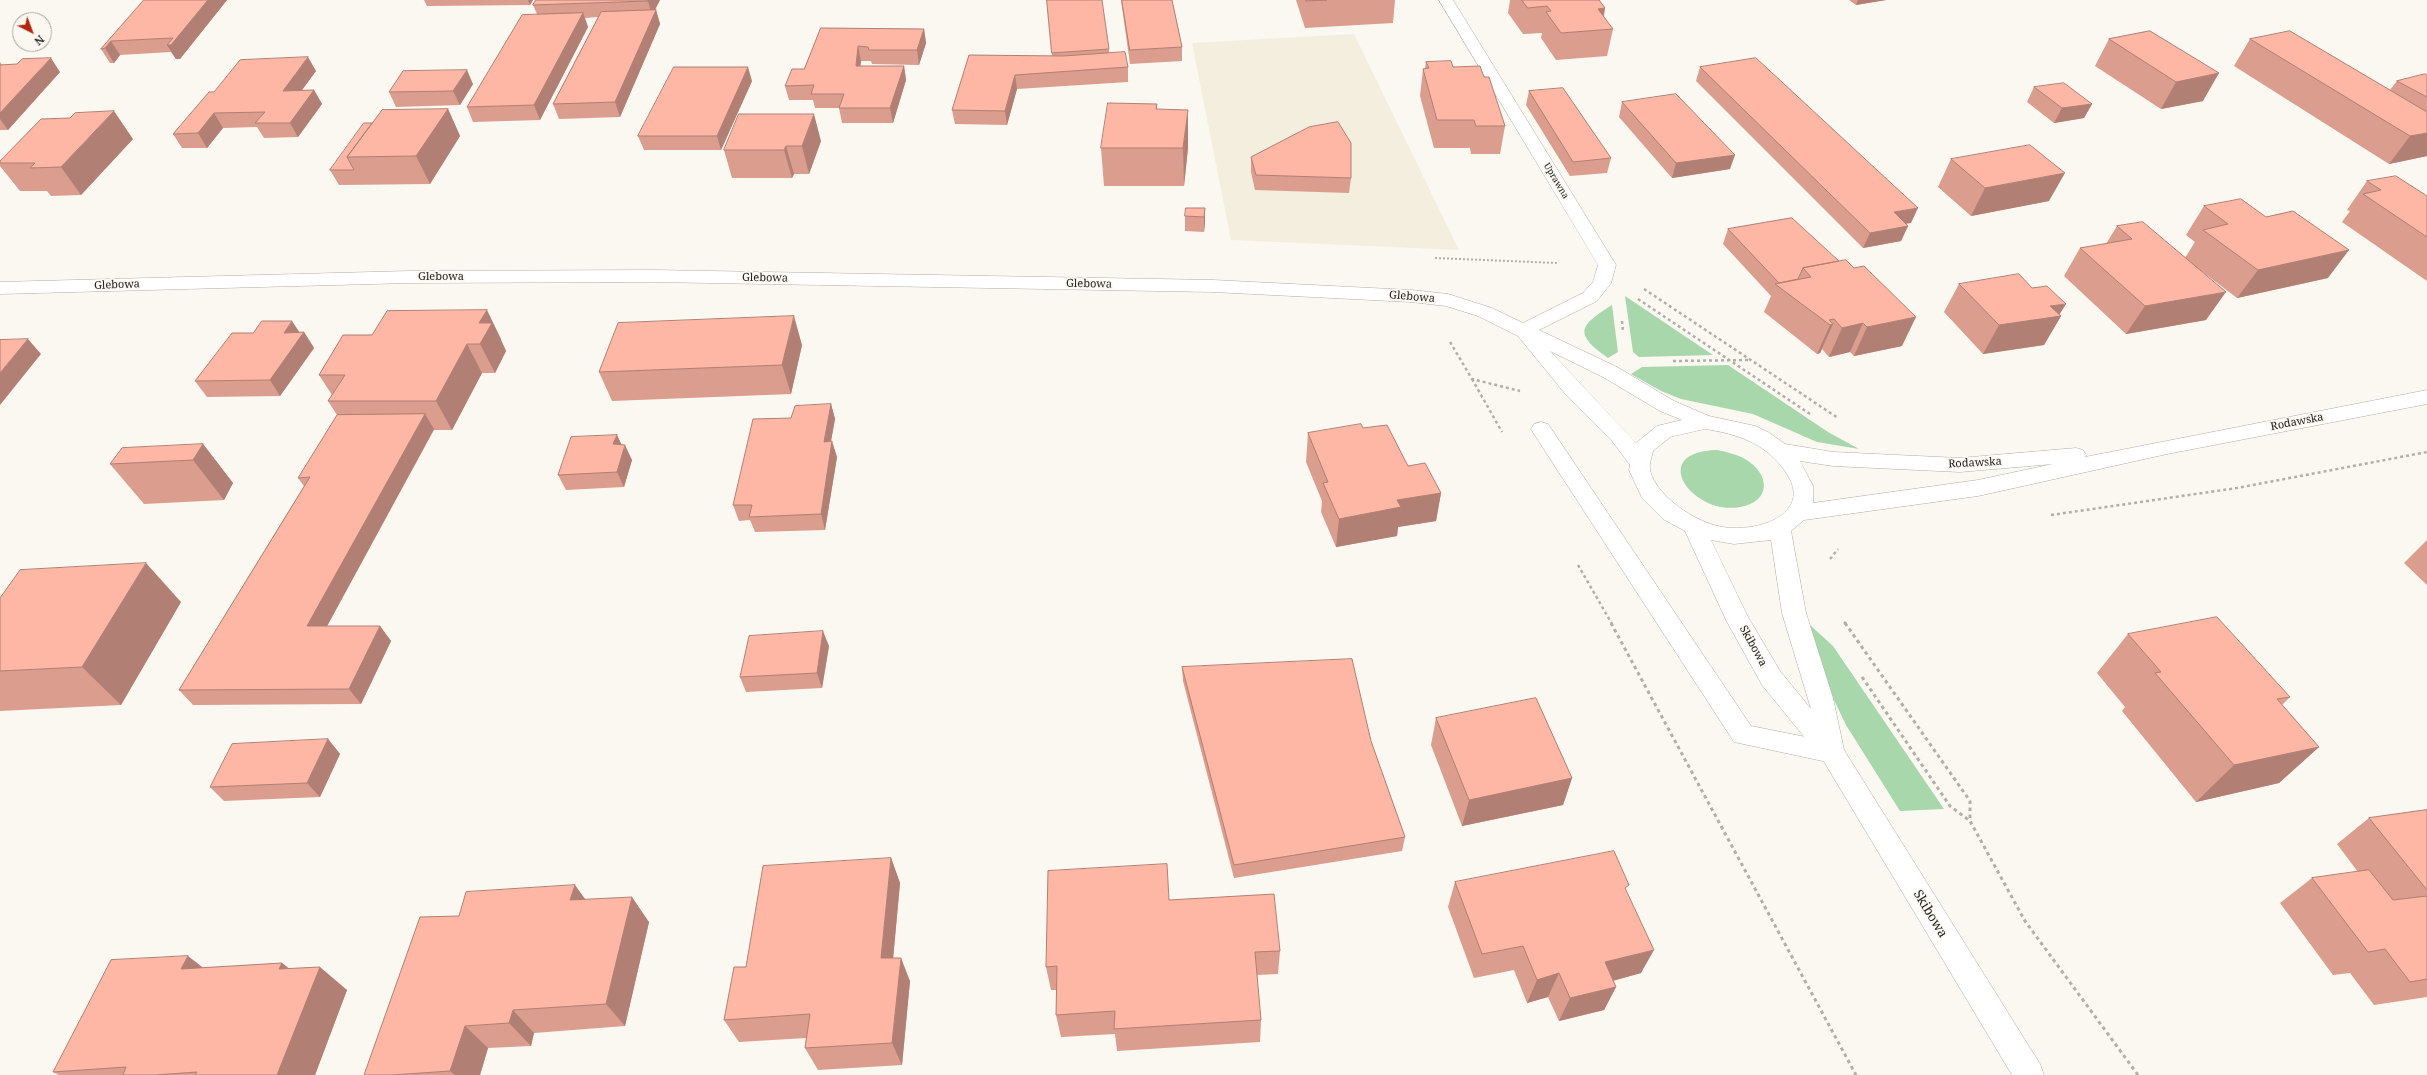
<!DOCTYPE html>
<style>
body{margin:0}
#map{position:relative;width:2427px;height:1075px;overflow:hidden;background:#fbf8f1;font-family:"Noto Serif",serif}
canvas{display:block}
.north{position:absolute;left:12px;top:12px;width:40px;height:40px;box-sizing:border-box;background:#fbf8f1;border:1px solid #a5a29d;border-radius:50%;rotate:138deg;font-size:11px;font-weight:700;line-height:16px;text-align:center;color:#23221f}
.north::after{content:'';display:block;margin:auto;width:14px;height:18px;background:#b1240e;clip-path:polygon(50% 0,100% 100%,50% 72%,0 100%)}
</style>
<div id="map">
<canvas width="2427" height="1075"></canvas>
<div class="north">N</div>
</div>
<script>
const g = document.querySelector('canvas').getContext('2d');
g.lineJoin = 'round';
function fill(path, color) { g.fillStyle = color; g.fill(path, 'evenodd'); }
function strokePath(path, color, width, dash) { g.strokeStyle = color; g.lineWidth = width; g.lineCap = dash ? 'butt' : 'round'; g.setLineDash(dash || []); g.stroke(path); }
function drawText(font, color, halo, rows, align = 'center') {
  g.font = font + ' "Noto Serif",serif'; g.lineWidth = 3.5; g.setLineDash([]); g.textBaseline = 'middle'; g.strokeStyle = halo; g.fillStyle = color; for (const [text, x, y, turn = 0] of rows) {
    g.save(); g.translate(x, y); g.rotate((+turn || 0) * Math.PI / 180); g.textAlign = isNaN(turn) ? turn : align; if (halo) g.strokeText(text, 0, 0); g.fillText(text, 0, 0); g.restore();
  }
}
fill(new Path2D(`
 M1354 34 1459 250 1231 240 1192 43Z`), '#f4eedf');
fill(new Path2D(`
 M1625 296 1713 355 1639 357 1633 352Z
 M1612 305 1618 352 1608 358C1573 333 1579 326 1612 305Z
 M1728 365 1828 432 1859 449 1817 442 1753 414 1681 399 1661 391 1631 374 1642 367Z
 M1717 450C1727 452 1736 454 1745 459 1771 474 1771 502 1740 507 1693 516 1646 452 1717 450Z
 M1810 625 1833 646 1944 809 1900 811 1846 725 1833 698Z`), '#a8d7ac');
const lane = new Path2D(`
 M1541 422 1548 424 1751 726 1841 744 1845 752 1841 760 1832 763 1734 742 1534 434 1531 429 1534 424Z`);
const street = new Path2D(`
 M1439 0H1453L1616 265 1611 283 1597 301 1539 330 1617 367 1674 401 1709 416 1755 426 1768 432 1785 444 1833 452 1960 458 2076 448 2083 450 2086 455 2085 457 2427 390V404L2167 454 1978 496 1804 520 1791 531 1806 613 1833 698 1844 750 2040 1064 2044 1075H2012L1823 760 1762 685 1726 620 1685 531 1663 519 1642 498 1629 470 1630 465 1612 441 1567 396 1518 336 1478 316 1446 306 1411 302 1213 292 653 282 409 283 0 294V282L409 271 653 270 1213 280 1411 290 1448 294 1492 308 1523 323 1583 293 1593 282 1598 265ZM1550 351 1603 377 1660 411 1682 420 1657 426 1636 443ZM1705 429C1738 434 1765 443 1785 471 1813 510 1767 529 1734 528 1709 528 1684 513 1667 497 1660 490 1651 479 1650 469 1649 464 1652 456 1653 451L1670 437ZM1800 461 1833 466 1960 472 2053 464 1978 480 1813 503V486ZM1711 540 1734 544 1771 540 1782 613 1811 709 1780 671 1748 617Z`);
strokePath(lane, '#b0ada6', 1);
strokePath(street, '#b0ada6', 1);
strokePath(new Path2D(`
 M1435 258 1558 263`), '#b1afa9', 2, [2, 2]);
strokePath(new Path2D(`
 M1644 289 1838 418
 M1638 299 1810 414
 M1622 321 1623 332
 M1450 342 1472 379 1520 391
 M1673 361 1750 360
 M1472 379 1502 432
 M2051 515 2237 488 2427 452
 M1830 559 1838 549
 M1578 565 1612 624
 M1844 622 1846 624`), '#b1afa9', 2.5, [3, 3]);
strokePath(new Path2D(`
 M1611 623 1856 1075
 M1845 623 1970 801V821L2025 921 2138 1075
 M1862 677 1950 806 1970 821`), '#b1afa9', 3, [3.5, 3.5]);
fill(lane, '#fff');
fill(street, '#fff');
fill(new Path2D(`
 M144 0H227L180 59H176L171 52 120 55 114 63H110L101 49Z
 M424 0H533L530 5 427 6Z
 M536 0H660L655 10H656L660 24 620 117 559 119 553 104 598 17 585 18 588 27 540 120 473 122 467 107 537 14 533 5Z
 M1047 0 1109 49V53L1128 67V82L1017 89 1007 125 955 124 952 110 969 55 1052 56Z
 M1121 0H1172L1182 47V61L1130 64Z
 M1296 0H1395L1393 23 1305 28Z
 M1510 0H1599L1605 8 1604 17 1613 29 1607 56 1556 60 1541 38 1542 33 1523 34 1508 13Z
 M1849 0H1886L1856 5Z
 M821 28 924 29 926 43 919 65 872 64 871 61H861L860 66H904L906 80 893 123H842L839 108H815L813 100H789L785 86 804 69Z
 M2150 31 2203 101 2161 109 2095 66 2109 39Z
 M2250 39 2390 90 2397 81 2427 75V156L2389 164 2234 66Z
 M0 62 2 65 60 72 8 130H0Z
 M1426 62 1453 67 1484 77 1505 126 1500 154H1471L1470 148H1434L1420 96 1423 69H1425Z
 M1700 67 1911 223H1906L1908 226 1901 241 1863 248 1696 81Z
 M316 71 302 90H314L322 104 298 137 264 138 257 127 223 128 207 148H182L173 134 214 92Z
 M752 81 721 150H644L638 136Z
 M473 84 460 105 396 107 389 92Z
 M2034 87 2092 104 2084 118 2054 123 2027 102Z
 M1529 91 1611 158 1607 173 1570 176 1526 105Z
 M1622 102 1730 169 1672 178 1619 117Z
 M1157 104V109L1188 148 1184 186H1104L1101 148Z
 M448 109 460 136 430 184 339 185 330 170 372 123Z
 M133 139 81 195 51 196 47 191H20L0 166V161Z
 M821 141 809 174H794L792 178H732L724 150Z
 M1251 157 1351 178 1349 193 1255 190 1251 172Z
 M1951 159 2049 201 1971 216 1938 187Z
 M2367 181 2427 196V281L2342 222 2350 211 2347 210Z
 M2204 206 2328 278 2237 298 2200 270 2206 320 2126 334 2064 276 2080 248 2106 244 2117 226 2185 258 2195 242 2186 235Z
 M1205 208V223L1204 232 1185 231V216Z
 M1792 218 1902 346 1854 356 1850 352 1829 357 1822 349 1820 353 1817 354 1764 312 1771 296 1723 244 1728 229Z
 M1959 284 2032 288 2061 316 2044 345 1983 354 1944 312Z
 M304 332 314 348 280 396 207 397 195 381 299 333Z
 M343 335 501 339V340L506 351 495 373H482L452 430H434L327 626H380L391 641 361 704 193 705 179 690 304 486 298 478 337 415 328 401 332 395 319 375Z
 M802 345 791 394 612 401 599 372Z
 M831 404 835 419 831 441 837 457 825 530 755 532 750 520 739 521 733 505 791 418Z
 M1363 428 1441 493 1436 521 1398 527 1397 536 1336 547 1321 512 1322 501 1306 462 1308 433Z
 M617 435 621 444 632 460 624 487 566 490 558 475Z
 M203 444 233 483 224 500 144 504 110 464Z
 M2427 540V585L2404 563Z
 M0 598 181 602 121 705 0 711Z
 M2128 634 2290 697 2282 705 2319 747 2279 783 2196 802 2122 711 2125 707 2097 673Z
 M829 646 822 688 746 692 740 677Z
 M1182 667 1371 741 1405 837 1402 851 1234 878 1183 681Z
 M1436 718 1572 778 1563 805 1462 826 1431 745Z
 M328 739 340 754 320 797 224 801 210 787Z
 M2427 810V997L2374 1005 2350 973 2333 975 2280 903 2312 878 2358 872 2337 844 2369 818Z
 M891 858 900 883 893 958 910 981 902 1065 818 1070 805 1048 806 1038 739 1042 724 1020 746 967Z
 M1455 882 1626 890 1641 973 1613 981 1616 987 1604 1010 1559 1021 1548 997 1527 1003 1514 970 1474 978 1448 907Z
 M586 900 649 922 625 1026 534 1033 531 1046 488 1048 480 1075H364L459 916Z
 M1169 900 1280 951 1278 974 1257 975 1261 1020 1260 1042 1117 1051 1115 1034 1061 1037 1056 1015V990H1051L1046 967Z
 M282 963 290 969 347 990 315 1075H59L53 1072 203 968Z`), '#da9d8e');
fill(new Path2D(`
 M208 0H227L180 59H176L167 45Z
 M528 0H533L530 5Z
 M648 0H660L652 15 648 1Z
 M1858 0H1886L1856 5Z
 M1605 8 1600 30 1598 9Z
 M656 10 660 24 620 117 615 102Z
 M583 13 588 27 540 120 534 105Z
 M924 29 926 43 919 65 917 50Z
 M111 41 120 55 114 63 105 48Z
 M858 46 861 61 859 80 856 66Z
 M308 57 316 71 291 105 283 91Z
 M51 58 60 72 8 130 0 119V113Z
 M904 66 906 80 893 123 890 108Z
 M748 67 752 81 721 150 717 136Z
 M467 70 473 84 460 105 453 91Z
 M2219 73 2203 101 2161 109 2176 82Z
 M1015 75 1017 89 1007 125 1005 111Z
 M314 90 322 104 298 137 290 123Z
 M2092 104 2084 118 2054 123 2062 108Z
 M448 109 460 136 430 184 416 156Z
 M1188 110V148L1184 186 1183 148Z
 M114 111 133 139 81 195 61 167Z
 M214 113 223 128 207 148 198 133Z
 M814 114 821 141 809 174 802 146Z
 M2427 133V156L2389 164 2410 136Z
 M786 146 794 174 792 178 784 150Z
 M1735 155 1730 169 1672 178 1676 163Z
 M2065 173 2049 201 1971 216 1985 188Z
 M1205 208V223L1204 232V217Z
 M1918 208 1911 223 1887 227 1894 212Z
 M1908 226 1901 241 1863 248 1870 233Z
 M2349 250 2328 278 2237 298 2258 270Z
 M2226 292 2206 320 2126 334 2145 306Z
 M2066 304 2058 317 2061 316 2044 345 1983 354 1999 325 2050 306Z
 M487 310 501 339V340L506 351 495 373 480 344 479 323Z
 M794 316 802 345 791 394 782 365Z
 M1916 317 1902 346 1854 356 1867 327Z
 M292 321 302 336 304 332 314 348 280 396 270 380 284 333Z
 M1863 323 1850 352 1829 357 1842 328Z
 M1833 324 1820 353 1817 354 1830 325Z
 M28 339 41 354 0 405V373Z
 M467 344 482 373 452 430 436 401Z
 M831 404 835 419 828 457 824 442Z
 M425 414 434 429 319 641 307 626Z
 M617 435 624 450 625 445 632 460 624 487 617 472 613 444Z
 M832 441 837 457 825 530 821 514Z
 M203 444 233 483 224 500 193 460Z
 M1441 493 1436 521 1398 527 1397 536 1336 547 1339 519 1397 500Z
 M146 563 181 602 121 705 82 667Z
 M380 626 391 641 361 704 349 689Z
 M823 631 829 646 822 688 817 673Z
 M328 739 340 754 320 797 307 783Z
 M2319 747 2279 783 2196 802 2234 765Z
 M1572 778 1563 805 1462 826 1469 800Z
 M891 858 900 883 891 982 881 958Z
 M575 885 593 910 570 900Z
 M632 897 649 922 625 1026 606 1004Z
 M1654 950 1641 973 1593 986 1605 962Z
 M188 956 219 980 181 969Z
 M901 958 910 981 902 1065 892 1043Z
 M282 963 310 986 279 969Z
 M320 967 347 990 315 1075H277Z
 M1559 973 1548 997 1527 1003 1537 980Z
 M1616 987 1604 1010 1559 1021 1570 998Z
 M513 1010 534 1033 531 1046 509 1023Z
 M465 1026 488 1048 480 1075H455L450 1071Z`), '#b27f74');
const building = new Path2D(`
 M144 0H208L171 45H167L173 38 111 41 105 48 101 49Z
 M536 0H648V1L533 5Z
 M1047 0H1102L1109 49 1052 53Z
 M1122 0H1172L1182 47 1130 50Z
 M1306 0H1327L1306 1Z
 M1522 0H1599L1605 8 1598 9 1613 29 1561 33 1546 12 1551 11 1547 6 1528 8Z
 M656 10 615 102 553 104 601 12Z
 M583 13 534 105 467 107 522 15Z
 M821 28 924 29 917 50H869L868 47 858 46 856 66H904L890 108H839L844 94H811L814 85 785 86 792 69H804Z
 M2150 31 2219 73 2176 82 2109 39Z
 M2290 31 2427 112V133L2410 136 2250 39Z
 M1125 52 1128 67 1015 75 1005 111 952 110 969 55 1063 56Z
 M308 57 283 91 314 90 290 123H255L265 112 214 113 198 133 173 134 209 92H214L240 60Z
 M51 58 0 113V65L17 64 22 59Z
 M1756 58 1918 208 1894 212 1908 226 1870 233 1700 67Z
 M1451 61 1453 67 1480 66 1484 77H1489L1505 126H1476L1474 120H1437L1423 69 1429 68 1426 62Z
 M674 67H748L717 136H638Z
 M467 70 453 91 389 92 403 71Z
 M2425 74 2427 75V97L2397 81Z
 M2064 83 2092 104 2062 108 2034 87Z
 M1563 88 1611 158 1573 162 1529 91Z
 M1676 94 1735 155 1676 163 1622 102Z
 M1108 103 1157 104 1156 109 1188 110 1183 148H1101Z
 M448 109 416 156 347 157 382 110Z
 M114 111 61 167 30 168 35 163H0V161L41 119 70 118 75 113Z
 M739 114H814L802 146H786L784 150H724Z
 M1338 122 1351 143V178L1256 175 1251 157 1309 127Z
 M364 123H372L347 157 354 170H330Z
 M2030 145 2065 173 1985 188 1951 159Z
 M2396 176 2427 196V237L2363 194 2381 190 2367 181Z
 M2241 199 2266 217 2293 211 2349 250 2258 270 2203 230 2228 224 2204 206Z
 M1186 208H1205L1204 217 1185 216Z
 M1792 218 1839 261 1803 268 1798 279 1779 283 1728 229Z
 M2143 222 2226 292 2145 306 2080 248 2132 239 2117 226Z
 M1846 260 1854 268 1864 266 1916 317 1867 327 1863 323 1842 328 1834 319 1829 320 1833 324 1830 325 1775 284 1811 277 1803 268Z
 M2019 274 2032 288 2047 286 2066 304 2050 306 2061 316 1999 325 1959 284Z
 M487 310 479 323H492L480 344H467L436 401H328L345 375H319L343 335H372L387 311Z
 M794 316 782 365 599 372 618 323Z
 M262 321H292L284 333 304 332 270 380 195 381 232 333H253Z
 M28 339 0 373V340Z
 M831 404 824 442 832 441 821 514 749 517 752 505H733L753 419 791 418 795 406Z
 M425 414 307 626H380L349 689 179 690 310 477 298 478 337 415Z
 M1361 424 1363 428 1387 425 1408 466 1425 463 1441 493 1397 500 1401 507 1339 519 1323 483 1328 482 1308 433Z
 M617 435 613 444 625 445 617 472 558 475 571 437Z
 M203 444 193 460 110 464 122 448Z
 M146 563 82 667 0 671V598L20 570Z
 M2217 617 2290 697 2277 699 2319 747 2234 765 2155 673 2161 672 2128 634Z
 M823 631 817 673 740 677 749 636Z
 M1352 659 1371 741 1405 837 1234 865 1182 667Z
 M1536 698 1572 778 1469 800 1436 718Z
 M328 739 307 783 210 787 232 744Z
 M2427 810V890L2369 818Z
 M1614 851 1629 885 1625 888 1654 950 1605 962 1616 987 1570 998 1559 973 1537 980 1523 946 1482 954 1455 882Z
 M891 858 881 958H901L892 1043 805 1048 810 1014 724 1020 734 967H746L763 866Z
 M1167 864 1169 900 1274 894 1280 951 1255 952 1261 1020 1114 1029 1115 1011 1056 1015 1057 966 1046 967 1048 871Z
 M2369 870 2393 900 2427 896V979L2410 982 2385 949 2368 952 2312 878Z
 M575 885 570 900 632 897 606 1004 513 1010 509 1023 465 1026 450 1071 392 1075H364L420 917 459 916 466 892Z
 M188 956 181 969 282 963 279 969 320 967 277 1075H195L197 1072 155 1075H123L126 1067 53 1072 111 960Z`);
fill(building, '#feb6a5');
strokePath(building, '#b27f74', 1);
drawText('9px', '#23221f', '#fbf8f1', [
 ["Uprawna",1556,181,59]
]);
drawText('11px', '#23221f', '#fbf8f1', [
 ["Glebowa",441,277],
 ["Glebowa",765,278,1],
 ["Glebowa",1089,284,1],
 ["Glebowa",117,285,-2],
 ["Glebowa",1412,297,5],
 ["Rodawska",2297,422,-11],
 ["Rodawska",1975,463,-3],
 ["Skibowa",1753,646,61]
]);
drawText('13px', '#23221f', '#fbf8f1', [
 ["Skibowa",1930,914,59]
]);
</script>
